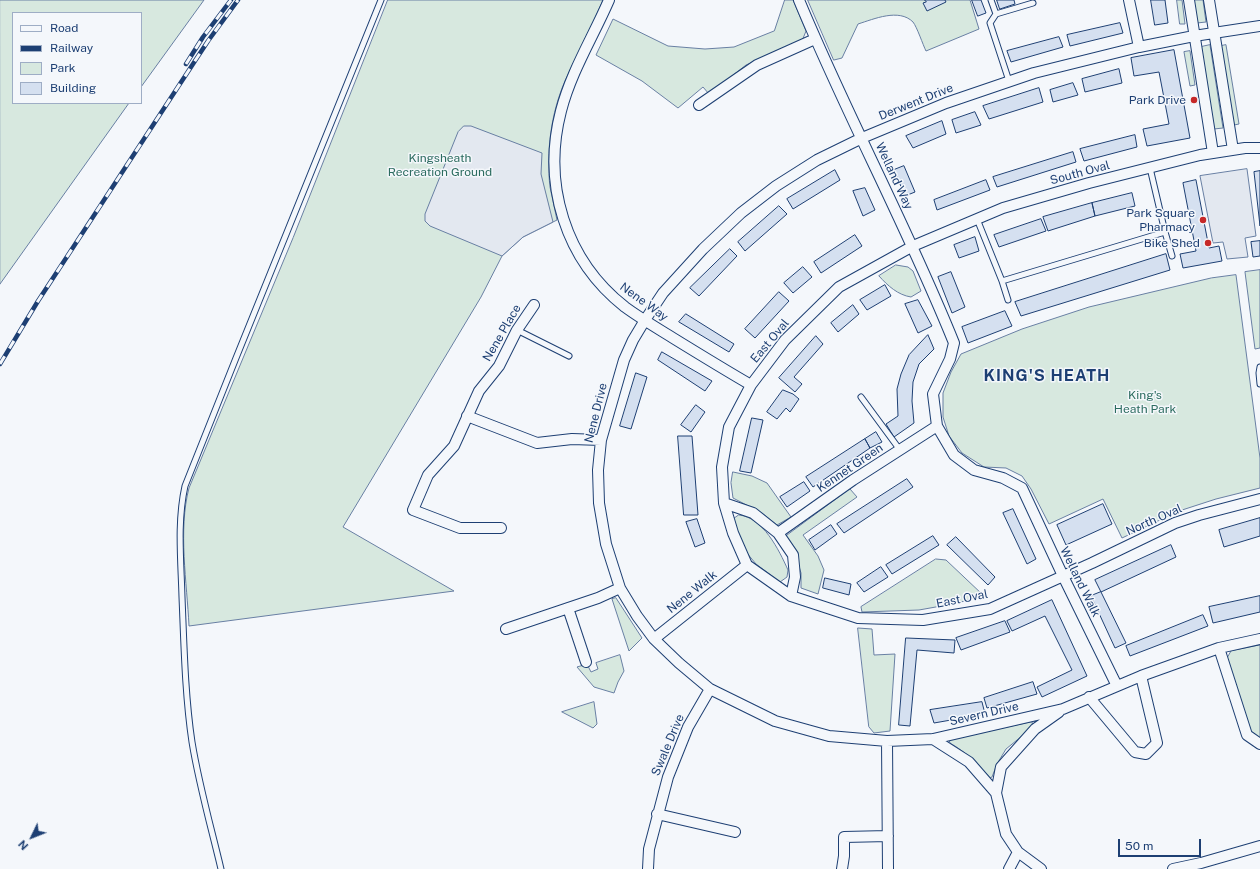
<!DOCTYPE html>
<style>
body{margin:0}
#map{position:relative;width:1260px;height:869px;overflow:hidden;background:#f4f7fb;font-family:"Public Sans",sans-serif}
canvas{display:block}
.legend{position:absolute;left:12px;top:12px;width:130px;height:92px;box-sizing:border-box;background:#f4f7fb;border:1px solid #9eadc5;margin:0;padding:5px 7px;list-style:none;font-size:12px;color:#1d3f73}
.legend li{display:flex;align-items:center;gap:8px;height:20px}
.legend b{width:20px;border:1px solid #9eadc5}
.north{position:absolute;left:12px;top:817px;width:40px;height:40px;-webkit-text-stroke:3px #f4f7fb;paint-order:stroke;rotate:227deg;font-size:11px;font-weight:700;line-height:16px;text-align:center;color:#1d3f73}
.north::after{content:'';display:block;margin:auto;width:14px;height:18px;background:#1d3f73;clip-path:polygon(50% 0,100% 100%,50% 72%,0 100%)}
.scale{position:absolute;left:1118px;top:839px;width:83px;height:18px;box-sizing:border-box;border:2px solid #1d3f73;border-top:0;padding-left:5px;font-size:12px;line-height:14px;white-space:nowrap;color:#1d3f73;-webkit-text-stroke:3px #f4f7fb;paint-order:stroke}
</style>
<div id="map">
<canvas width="1260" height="869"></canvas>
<ul class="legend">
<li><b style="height:5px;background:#f4f7fb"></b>Road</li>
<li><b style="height:5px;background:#1d3f73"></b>Railway</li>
<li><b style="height:11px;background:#d7e8df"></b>Park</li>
<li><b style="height:11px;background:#d5e0f0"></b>Building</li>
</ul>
<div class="north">N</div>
<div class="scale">50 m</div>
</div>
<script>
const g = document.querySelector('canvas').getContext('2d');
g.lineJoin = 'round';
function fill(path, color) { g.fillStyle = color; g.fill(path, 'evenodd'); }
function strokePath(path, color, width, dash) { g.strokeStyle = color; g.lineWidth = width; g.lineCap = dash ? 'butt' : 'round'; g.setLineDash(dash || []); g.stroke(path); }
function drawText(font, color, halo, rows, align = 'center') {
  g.font = font + ' "Public Sans",sans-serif'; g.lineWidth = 3; g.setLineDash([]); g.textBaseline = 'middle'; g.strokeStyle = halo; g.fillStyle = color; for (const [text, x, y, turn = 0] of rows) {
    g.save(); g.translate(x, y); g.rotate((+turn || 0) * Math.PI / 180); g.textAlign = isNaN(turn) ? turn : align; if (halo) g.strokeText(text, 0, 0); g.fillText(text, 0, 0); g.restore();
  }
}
const green = new Path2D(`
 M0 0H204L141 87V13H13V103H129L0 284Z
 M388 0H603C592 27 577 54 565 81 551 113 546 152 550 187 552 198 555 209 557 220L523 237 502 256 481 297 343 527 454 591 189 626C187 583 178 530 189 488L293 238Z
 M785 0H793L806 31 802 41 746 65 709 94 703 87 678 108 642 81 596 55 613 19 668 46 705 49 734 47 774 31Z
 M808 0H970L979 29 926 51C923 45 917 27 913 22 899 8 874 19 858 24L842 58 834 60Z
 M1177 0H1182L1185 24H1180Z
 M1193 0H1203L1206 22 1197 23Z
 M1210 45 1223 128 1214 129 1201 47Z
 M1226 45 1239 124 1234 125 1221 46Z
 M1190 51 1195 85 1190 86 1184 52Z
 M896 265 908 267 913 271 921 291 911 297C898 295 888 286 879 276Z
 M1260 270V348L1255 349 1245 272Z
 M1236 275 1260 458V488L1216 499 1179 511 1122 538 1103 499 1049 524 1031 489 1022 476 1006 468 984 467 962 453 949 436 943 417V393L951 372 961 354 1022 329 1089 307 1211 278Z
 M733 472 752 476 767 483 791 517 777 525 762 513 733 498 731 483Z
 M850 489 857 497 803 535 818 556 824 570 818 594 801 588V573L798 563 785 537Z
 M739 515C763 517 779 550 788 570L787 577 780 582 756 564 746 552 732 520Z
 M936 559 946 560 983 595 958 603 919 610 862 612 861 607Z
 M616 598 642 638 629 651 612 599Z
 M858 628 872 629 874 655 895 654 890 731 874 733 869 727Z
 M1260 645V738L1249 732 1227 658 1231 651Z
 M620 655 624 671 618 682 614 693 594 687 577 667 587 664 591 672 598 669 596 663Z
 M594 702 597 724 593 728 562 712Z
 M1032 722 1033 727 1006 749 997 764 992 777 990 778C976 762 967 753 950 743L949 740Z`);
fill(green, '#d7e8df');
strokePath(green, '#687fa3', 1);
const parking = new Path2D(`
 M464 126H471L542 153 541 174 553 222 523 237 502 256 430 226 425 221V214L458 132Z
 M1247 169 1256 236 1245 238 1248 257 1227 259 1223 242 1213 243 1200 176Z`);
fill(parking, '#e3e8f0');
strokePath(parking, '#687fa3', 1);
const building = new Path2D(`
 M925 0H945L946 2 927 11 923 3 926 2Z
 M972 0H981L986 13 978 16Z
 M997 0H1014L1015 4 1000 9Z
 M1151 0H1165L1168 23 1155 25Z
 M1120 23 1123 33 1070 46 1067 35Z
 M1059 37 1063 47 1011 62 1007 51Z
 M1174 50 1190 138 1147 146 1143 129 1169 124 1159 72 1134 76 1131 58Z
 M1119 69 1122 83 1085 92 1082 79Z
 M1073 83 1078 95 1053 102 1050 90Z
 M1039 88 1043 102 989 119 983 106Z
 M975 112 981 125 956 133 952 120Z
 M942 121 946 134 913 148 906 136Z
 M1135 135 1137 147 1084 161 1080 149Z
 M1073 152 1076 162 997 187 993 177Z
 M904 166 915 192 905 196 894 170Z
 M835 170 840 180 793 209 787 199Z
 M1260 171V226L1254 172Z
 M986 180 990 190 937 210 934 200Z
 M1196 180 1209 248 1219 246 1222 261 1183 268 1180 254 1196 251 1183 183Z
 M865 188 875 210 863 216 853 191Z
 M1132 193 1135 206 1095 216 1092 203Z
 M1092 203 1095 216 1048 231 1043 217Z
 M779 206 787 214 745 251 738 242Z
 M1041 219 1046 231 999 247 994 235Z
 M855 235 862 246 821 273 814 262Z
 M975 237 979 251 959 258 954 245Z
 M1260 241V256L1253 257 1251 242Z
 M730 249 737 256 699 296 690 288Z
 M1166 254 1170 270 1021 316 1015 302Z
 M803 267 812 277 793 293 784 283Z
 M951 272 965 307 952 313 938 277Z
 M885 285 891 296 867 310 860 300Z
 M779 292 789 301 755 338 745 329Z
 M918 300 932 326 918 333 905 304Z
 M853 305 859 314 838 332 831 323Z
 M1005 311 1012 326 968 343 962 327Z
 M686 314 734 344 729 352 679 322Z
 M928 335 934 349 919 364 913 382 912 401 914 423 894 437 886 424 898 416 897 389 901 374 909 355Z
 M816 336 823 344 794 377 802 384 795 392 779 378Z
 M662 352 712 381 705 391 658 360Z
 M636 373 647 377 631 429 620 426Z
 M783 390 793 394 799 399 790 412 786 408 777 419 767 412Z
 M696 405 705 412 691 432 681 425Z
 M752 418 763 420 751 473 740 471Z
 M876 432 882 442 870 448 865 439Z
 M678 436H692L698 515H684Z
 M865 439 870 448 813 487 806 477Z
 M907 479 913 487 844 533 837 524Z
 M804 482 810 491 787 507 780 497Z
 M1103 504 1112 524 1066 545 1057 525Z
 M1013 509 1036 559 1027 564 1003 513Z
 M1260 518V536L1224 547 1219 530Z
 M697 519 705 543 695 547 686 522Z
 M831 525 837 534 815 550 809 540Z
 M933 536 939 545 892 574 886 565Z
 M956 537 995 577 988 585 947 545Z
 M1171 545 1176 557 1101 592 1095 580Z
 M881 567 888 577 864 592 857 583Z
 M825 578 851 584 849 595 823 588Z
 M1101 592 1126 643 1115 648 1091 596Z
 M1260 596V612L1213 623 1209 607Z
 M1052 600 1087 676 1042 697 1037 687 1072 670 1045 616 1012 631 1007 621Z
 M1203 615 1208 626 1130 656 1126 646Z
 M1005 621 1010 632 961 650 956 638Z
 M906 638 955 640 954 653 917 650 910 726 899 725Z
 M1033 682 1037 694 987 708 984 698Z
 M982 702 985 714 934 723 930 710Z`);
fill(building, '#d5e0f0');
strokePath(building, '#1d3f73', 1);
const service = new Path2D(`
 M991 0 996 14
 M1009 81 990 23 996 14 1033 3
 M977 219 1002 281 1008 300
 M1165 232 1172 256
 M1002 281 1165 232 1150 168
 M517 330 569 356
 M1260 367 1259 373 1260 384
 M861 397 900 450
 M221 869C211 827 199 785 192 742 185 695 184 645 182 597 181 560 177 522 185 486L236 358 381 0`);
const minor = new Path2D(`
 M609 0C593 37 571 72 561 111 542 184 565 260 625 307 640 318 657 328 673 338 699 354 725 370 751 385
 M799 0C847 116 907 226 954 343L950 359 933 394 937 426 954 455 974 470 1003 478 1022 488 1063 576 1117 686
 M1129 0 1139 47
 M1189 0 1213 153
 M1209 0 1233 150
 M1260 26 1194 36 1139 47 1034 73 946 103 862 138 817 160 776 186 741 213 703 249 663 293 645 320 633 340 624 360 601 440 598 470 599 503 606 544 620 588 637 616 654 639 679 663 710 689 775 721 829 736 887 741 933 739 1063 709 1141 676 1219 648 1260 639
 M699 105 757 65 815 39
 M1260 148H1245L1200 155 1089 183 1003 208 913 246 839 287 785 340 751 385 729 427 722 467 724 503 733 533 747 565 791 596 858 618 923 620 990 609 1092 563 1175 523 1199 515 1260 499
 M467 416 537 443 572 439 601 440
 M724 503 753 513 778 533 793 555 795 577 791 596
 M501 528H460L413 510 428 475 454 446 479 391 499 366 517 330 534 305
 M778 533 853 480 937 426
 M568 608 586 662
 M506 629 598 598 620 588
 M654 639 747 565
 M1219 648 1247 735 1260 744
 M1089 697 1135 752 1146 754 1157 743 1141 676
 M933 739 969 762 996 793 1006 834 1018 852 1041 869
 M887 741 888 869
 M996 793 1001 767 1035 729 1059 712
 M657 814 735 832
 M648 869 649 849 668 777 688 727 710 689
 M842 869 844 856V837L888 836
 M1009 869 1018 852
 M1173 869 1201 863 1260 846`);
strokePath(service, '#1d3f73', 7);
strokePath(minor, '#1d3f73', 12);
strokePath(service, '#f4f7fb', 5);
strokePath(minor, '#f4f7fb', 10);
const rail = new Path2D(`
 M186 64 203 37 231 0
 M0 364 38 301 208 41 238 0`);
strokePath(rail, '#1d3f73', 4.5);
strokePath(rail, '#f4f7fb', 3, [9]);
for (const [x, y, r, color] of [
 [1194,100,4,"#c62828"],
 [1203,220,4,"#c62828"],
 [1208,243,4,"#c62828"]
]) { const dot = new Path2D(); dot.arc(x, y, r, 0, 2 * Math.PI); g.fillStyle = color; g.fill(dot); strokePath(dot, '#f4f7fb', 1.5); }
drawText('12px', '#1d3f73', '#f4f7fb', [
 ["Park Drive",1186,100],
 ["Park Square",1195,213],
 ["Pharmacy",1195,227],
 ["Bike Shed",1200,243]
], 'right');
drawText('12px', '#1d3f73', '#f4f7fb', [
 ["Derwent Drive",916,102,-22],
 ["South Oval",1080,173,-15],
 ["Welland Way",894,176,65],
 ["Nene Way",644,302,36],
 ["Nene Place",502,333,-60],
 ["East Oval",770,341,-50],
 ["Nene Drive",596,413,-76],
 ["Kennet Green",850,468,-34],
 ["North Oval",1154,520,-24],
 ["Welland Walk",1080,582,64],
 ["Nene Walk",692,592,-39],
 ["East Oval",962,599,-11],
 ["Severn Drive",984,714,-13],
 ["Swale Drive",668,745,-67]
]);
drawText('12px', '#2c6c60', '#f4f7fb', [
 ["Kingsheath",440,158],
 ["Recreation Ground",440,172],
 ["King's",1145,395],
 ["Heath Park",1145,409]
]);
g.letterSpacing = '1px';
drawText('bold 16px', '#1d3f73', '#f4f7fb', [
 ["KING'S HEATH",1047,376]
]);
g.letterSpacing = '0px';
</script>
